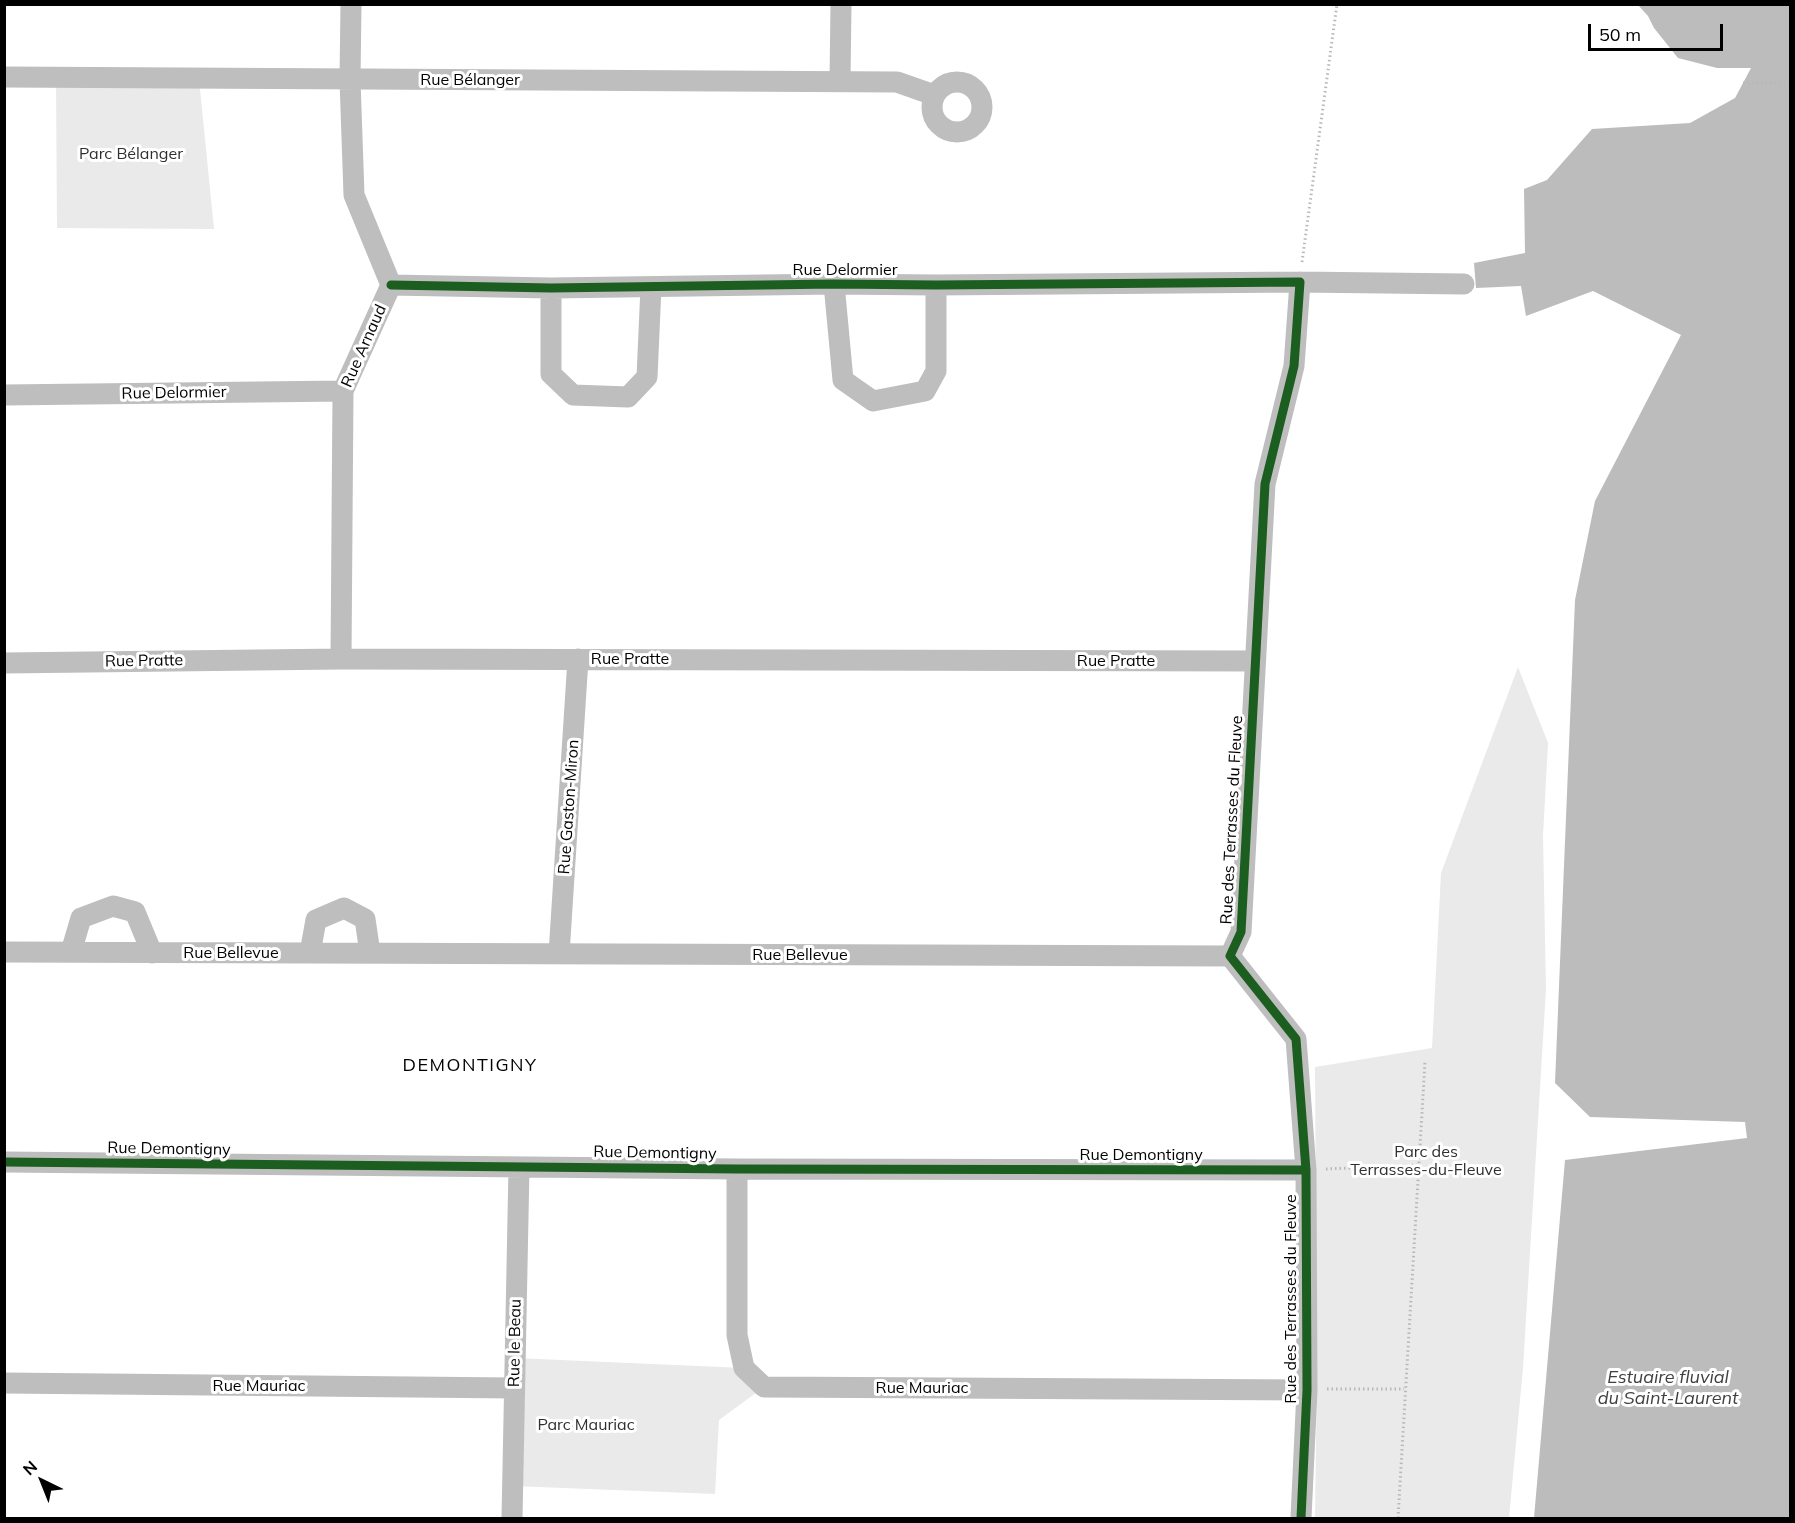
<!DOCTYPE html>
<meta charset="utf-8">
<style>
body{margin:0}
#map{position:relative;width:1795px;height:1523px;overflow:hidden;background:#fff;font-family:Mulish,sans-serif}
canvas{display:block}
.frame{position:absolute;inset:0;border:6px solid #000;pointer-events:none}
.north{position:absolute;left:12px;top:1451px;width:60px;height:60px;-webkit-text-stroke:4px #fff;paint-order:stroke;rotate:317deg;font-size:16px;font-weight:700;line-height:24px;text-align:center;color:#000}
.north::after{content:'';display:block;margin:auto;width:21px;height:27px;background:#000;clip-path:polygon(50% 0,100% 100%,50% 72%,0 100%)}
.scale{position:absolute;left:1588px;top:24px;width:135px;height:27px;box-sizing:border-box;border:3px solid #000;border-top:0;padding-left:8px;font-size:18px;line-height:21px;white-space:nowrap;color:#000;-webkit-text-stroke:4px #fff;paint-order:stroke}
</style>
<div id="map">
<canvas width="1795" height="1523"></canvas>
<div class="frame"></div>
<div class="north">N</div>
<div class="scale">50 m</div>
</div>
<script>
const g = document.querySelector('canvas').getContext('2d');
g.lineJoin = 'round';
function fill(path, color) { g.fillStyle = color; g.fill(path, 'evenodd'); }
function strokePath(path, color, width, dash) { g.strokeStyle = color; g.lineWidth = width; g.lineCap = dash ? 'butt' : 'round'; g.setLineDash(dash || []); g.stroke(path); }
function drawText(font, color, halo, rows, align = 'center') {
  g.font = font + ' Mulish,sans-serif'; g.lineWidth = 6; g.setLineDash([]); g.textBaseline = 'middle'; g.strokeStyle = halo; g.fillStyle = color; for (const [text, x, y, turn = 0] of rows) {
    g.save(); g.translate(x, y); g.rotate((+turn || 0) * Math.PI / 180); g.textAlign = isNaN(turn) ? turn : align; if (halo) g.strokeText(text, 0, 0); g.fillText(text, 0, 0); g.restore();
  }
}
fill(new Path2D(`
 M199 79 214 229 57 228 56 80Z
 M1518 667 1548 743 1543 836 1546 989 1523 1368 1509 1518H1315L1317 1368 1315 1067 1432 1048 1441 873Z
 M515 1358 744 1368 764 1387 719 1420 715 1494 513 1486Z`), '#eaeaea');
fill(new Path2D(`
 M1638 5H1790V1518H1534L1565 1160 1747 1138 1745 1122 1590 1117 1555 1083 1575 600 1595 501 1681 335 1593 291 1526 316 1521 286 1476 288 1474 263 1525 253 1524 189 1547 180 1592 129 1690 123 1735 98 1751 68H1717L1678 58 1654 28 1648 16Z`), '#bcbcbc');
strokePath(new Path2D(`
 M1743 83H1790
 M1302 262 1337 4
 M1326 1169 1419 1165
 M1327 1389H1404
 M1398 1518 1425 1062`), '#b8b8b8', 3, [1.5, 3]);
strokePath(new Path2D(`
 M4 77 897 82 934 95
 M840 81 841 4
 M932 107a25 25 0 1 1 50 0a25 25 0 1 1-50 0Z
 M1300 282 1294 366 1265 484 1241 932 1230 956 1296 1039 1306 1170 1307 1390 1301 1518
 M834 284 843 380 873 401 925 391 936 371V285
 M391 285 551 288 834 284 936 285 1300 282 1464 284
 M551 288V374L573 395 628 397 647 377 651 287
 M4 395 343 391
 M341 659 343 391 391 285 354 195 350 80 351 4
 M4 663 341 659 1255 661
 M4 952 1230 956
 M71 952 81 918 113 906 135 912 152 953
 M310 953 316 920 344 908 365 919 370 953
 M559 954 578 659
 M4 1162 737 1169 1306 1170
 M737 1169V1335L744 1368 764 1387 1307 1390
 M4 1383 514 1388
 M512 1518 519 1167`), '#bebebe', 21);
strokePath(new Path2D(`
 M391 285 551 288 834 284 936 285 1300 282 1294 366 1265 484 1241 932 1230 956 1296 1039 1306 1170 1307 1390 1301 1518
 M4 1162 737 1169 1306 1170`), '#1b5e20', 9);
drawText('16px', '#000', '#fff', [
 ["Rue Bélanger",470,80],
 ["Rue Delormier",845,270],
 ["Rue Arnaud",364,346,-66],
 ["Rue Delormier",174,393,-1],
 ["Rue Pratte",630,659],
 ["Rue Pratte",144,661,-1],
 ["Rue Pratte",1116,661],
 ["Rue Gaston-Miron",569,807,-86],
 ["Rue des Terrasses du Fleuve",1232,820,-87],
 ["Rue Bellevue",231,953],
 ["Rue Bellevue",800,955],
 ["Rue Demontigny",169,1149,1],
 ["Rue Demontigny",655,1153,1],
 ["Rue Demontigny",1141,1155],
 ["Rue des Terrasses du Fleuve",1291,1299,-90],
 ["Rue le Beau",515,1343,-89],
 ["Rue Mauriac",259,1386],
 ["Rue Mauriac",922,1388]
]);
drawText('16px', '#2f2f2f', '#fff', [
 ["Parc Bélanger",131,154],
 ["Parc des",1426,1152],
 ["Terrasses-du-Fleuve",1426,1170],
 ["Parc Mauriac",586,1425]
]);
g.letterSpacing = '1.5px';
drawText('18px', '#000', '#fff', [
 ["DEMONTIGNY",470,1066]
]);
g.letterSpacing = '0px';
drawText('italic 18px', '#404040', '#fff', [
 ["Estuaire fluvial",1668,1378],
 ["du Saint-Laurent",1668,1399]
]);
</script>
